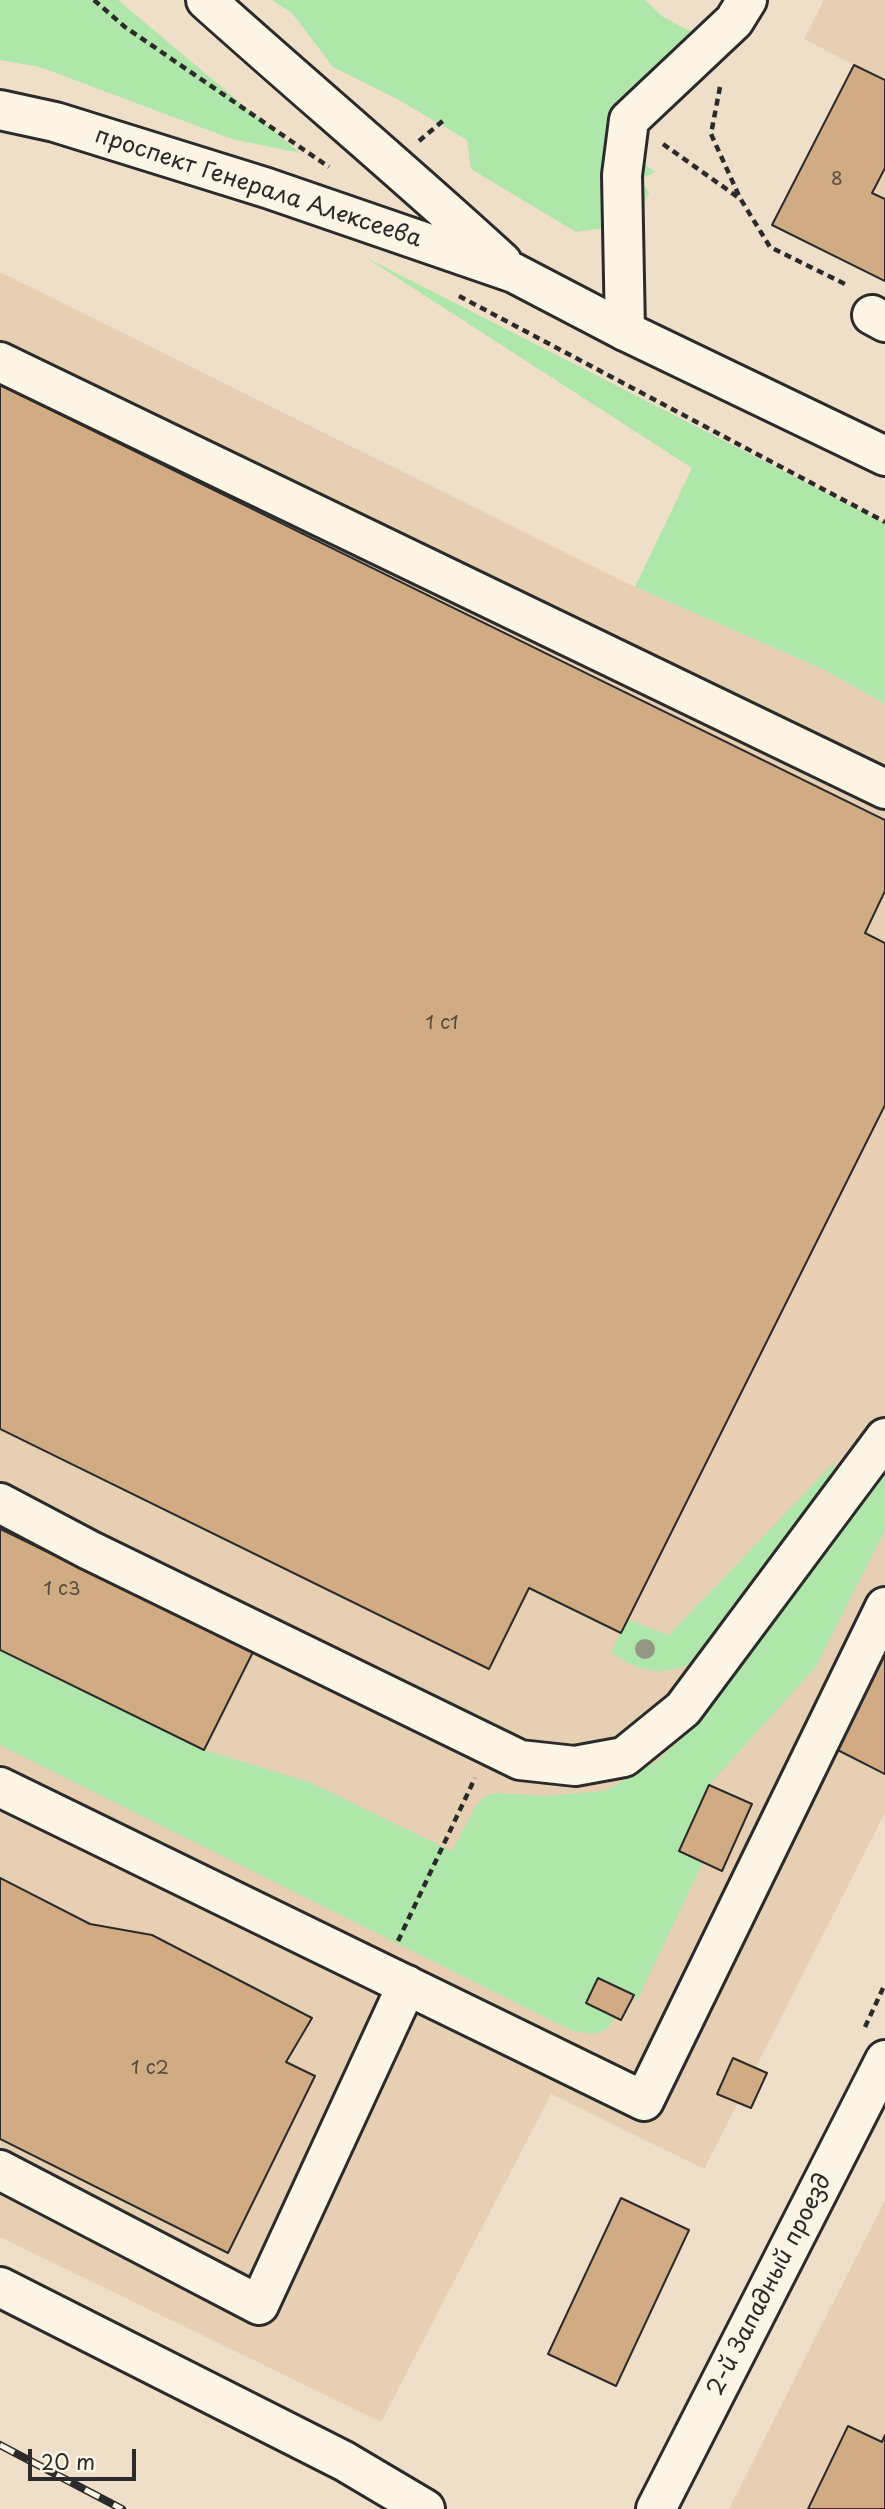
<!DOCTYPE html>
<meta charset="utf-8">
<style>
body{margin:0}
#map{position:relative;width:885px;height:2509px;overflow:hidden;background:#efdfc8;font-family:"Playpen Sans",sans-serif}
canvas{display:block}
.scale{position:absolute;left:28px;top:2449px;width:108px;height:32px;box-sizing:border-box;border:4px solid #2b2b2b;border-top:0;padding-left:9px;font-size:21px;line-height:24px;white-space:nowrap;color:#2b2b2b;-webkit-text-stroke:5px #fcf5e5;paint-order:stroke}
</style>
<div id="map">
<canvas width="885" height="2509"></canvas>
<div class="scale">20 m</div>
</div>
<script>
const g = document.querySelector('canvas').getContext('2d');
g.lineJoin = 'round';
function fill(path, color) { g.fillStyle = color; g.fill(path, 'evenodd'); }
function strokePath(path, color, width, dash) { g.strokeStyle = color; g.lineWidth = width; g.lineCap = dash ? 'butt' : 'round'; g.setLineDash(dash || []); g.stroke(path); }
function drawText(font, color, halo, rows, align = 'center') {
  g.font = font + ' "Playpen Sans",sans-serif'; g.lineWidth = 6; g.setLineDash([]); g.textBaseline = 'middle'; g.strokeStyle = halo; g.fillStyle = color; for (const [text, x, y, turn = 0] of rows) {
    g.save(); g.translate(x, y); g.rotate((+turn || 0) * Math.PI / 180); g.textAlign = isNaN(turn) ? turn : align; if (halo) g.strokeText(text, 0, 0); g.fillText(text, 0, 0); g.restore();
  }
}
fill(new Path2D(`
 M824 0H885V281L772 225 854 65 804 39Z
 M0 272 635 587 825 670 885 704V1813L704 2169 551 2094 381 2422 0 2237Z
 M885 2200V2509H729Z`), '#e6cfb3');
fill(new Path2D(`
 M0 0H118L300 153 232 139 40 67 0 60Z
 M272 0H645L663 17 698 35 640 126 632 154 655 172 637 181 645 186 649 193 643 205 632 208 642 223 576 232 471 169 467 140 399 100 333 67 292 13Z
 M365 257 885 523V704L825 670 635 587 692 468Z
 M833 1464 836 1471 694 1662C662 1677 639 1673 611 1652L628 1620 669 1635Z
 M885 1468V1530L815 1668 709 1785 679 1851 703 1862 638 1999 623 1995C608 2028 611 2040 571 2030L0 1745V1650L204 1750 309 1782 452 1851 477 1804 486 1796 497 1793 544 1796 605 1791 656 1762 697 1723Z`), '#afe6a9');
const building = new Path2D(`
 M854 65 885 80V168L872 193 885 199V281L772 225Z
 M0 385 885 820V891L865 933 885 943V1105L621 1633 529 1588 489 1669 0 1429Z
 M0 1529 253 1652 204 1750 0 1650Z
 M870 1646 885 1654V1774L822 1742Z
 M709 1785 752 1804 722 1871 679 1851Z
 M0 1878 90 1924 152 1935 312 2018 286 2062 315 2076 228 2253 0 2139Z
 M598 1978 634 1995 621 2020 586 2003Z
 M733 2058 767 2073 751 2108 717 2094Z
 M621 2198 689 2230 616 2386 548 2354Z
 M848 2426 882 2442 885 2435V2509H808Z`);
fill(building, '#d1ab83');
strokePath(building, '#2b2b2b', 2);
const minor = new Path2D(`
 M872 315 885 322
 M625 331 622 175 629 120 734 21 747 0
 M0 362 885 789
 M0 1503 89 1550 520 1760 575 1766 624 1757 683 1709 885 1438
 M0 1787 644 2101 885 1607
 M0 2170 259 2305 407 1985
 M0 2287 344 2461 425 2509
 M656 2509 885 2060`);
const major = new Path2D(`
 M206 0C304 88 405 173 502 262
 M0 110 55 122 267 188 514 273 625 331 885 456`);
strokePath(minor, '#2b2b2b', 44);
strokePath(major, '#2b2b2b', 44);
strokePath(new Path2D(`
 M94 0 125 27 329 167
 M720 87 711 134 740 198 770 247 849 286
 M419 141 445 119
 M663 144 739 198
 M459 296 885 522
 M398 1941 475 1778
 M865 2027 885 1984`), '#2b2b2b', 4.5, [7, 5]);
strokePath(minor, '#fcf5e5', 38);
strokePath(major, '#fcf5e5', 38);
const rail = new Path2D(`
 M0 2445 122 2509`);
strokePath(rail, '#2b2b2b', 8);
strokePath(rail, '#fcf5e5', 5, [16]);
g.fillStyle = '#959683';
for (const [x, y] of [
 [645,1649]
]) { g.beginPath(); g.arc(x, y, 10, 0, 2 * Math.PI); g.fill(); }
drawText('19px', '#544b41', null, [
 ["8",837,180],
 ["1 с1",442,1024],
 ["1 с3",62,1590],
 ["1 с2",150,2069]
]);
drawText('23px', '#2b2b2b', '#fcf5e5', [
 ["проспект Генерала Алексеева",258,188,18],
 ["2-й Западный проезд",770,2285,-63]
]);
</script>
